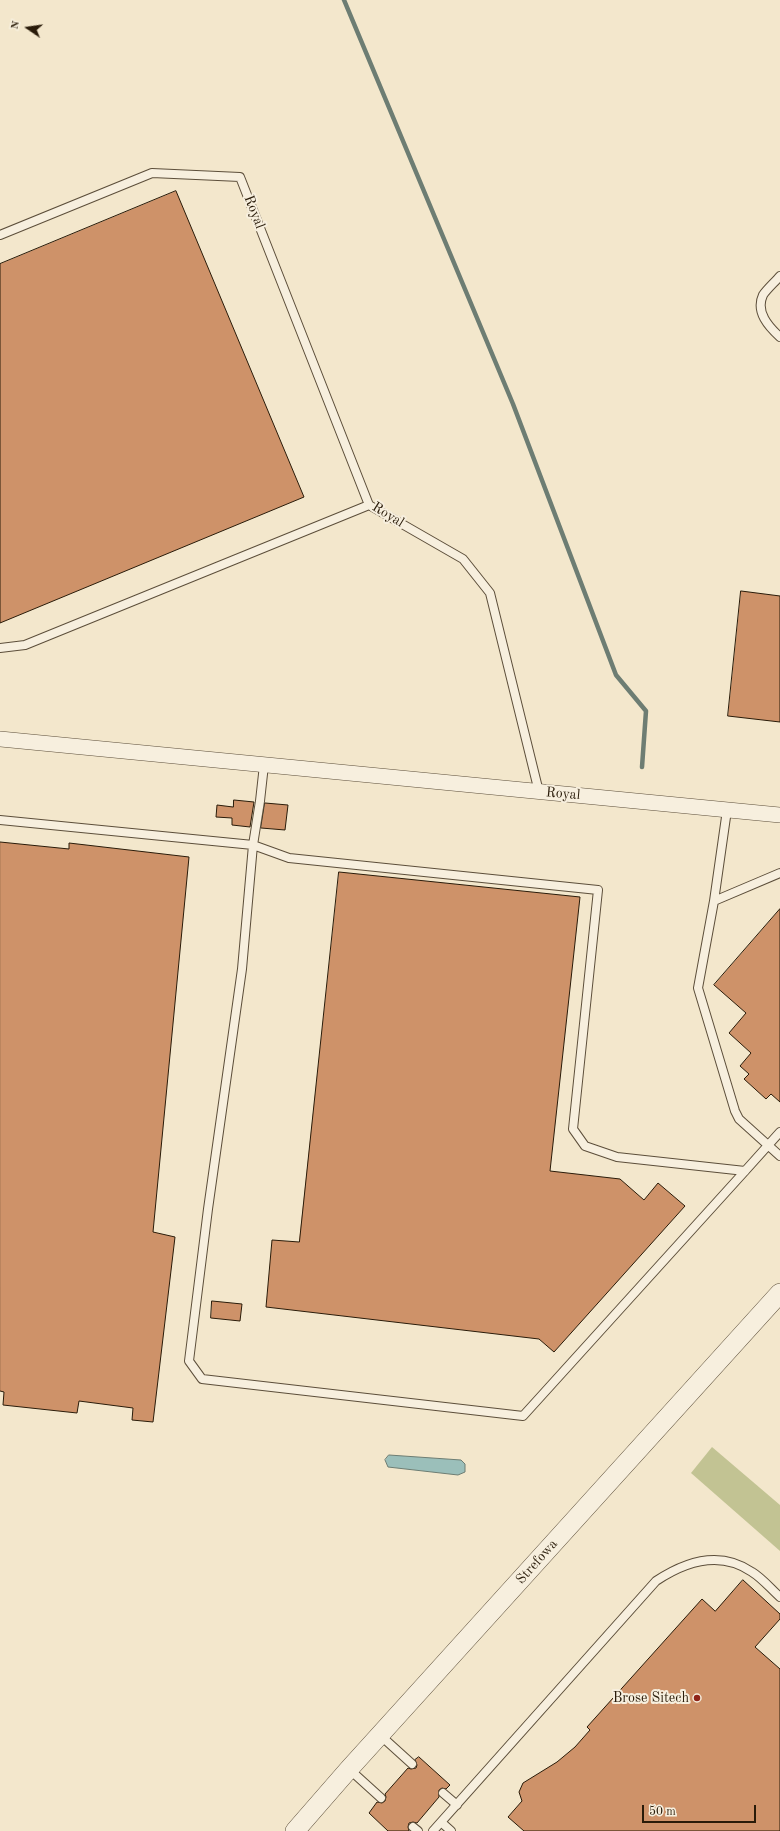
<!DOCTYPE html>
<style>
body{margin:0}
#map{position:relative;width:780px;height:1831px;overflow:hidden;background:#f3e7cc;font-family:"Old Standard TT",serif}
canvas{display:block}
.north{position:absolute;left:8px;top:8px;width:40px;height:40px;-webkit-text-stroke:3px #f7efde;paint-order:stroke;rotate:283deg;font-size:11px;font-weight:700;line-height:16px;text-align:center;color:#291b09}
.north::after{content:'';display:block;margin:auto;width:14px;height:18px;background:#291b09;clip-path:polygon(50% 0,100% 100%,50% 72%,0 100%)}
.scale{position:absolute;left:642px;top:1805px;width:114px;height:18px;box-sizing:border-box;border:2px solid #291b09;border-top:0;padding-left:5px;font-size:12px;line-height:14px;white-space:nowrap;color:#291b09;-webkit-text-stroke:3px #f7efde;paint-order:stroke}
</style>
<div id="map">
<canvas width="780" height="1831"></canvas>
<div class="north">N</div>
<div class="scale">50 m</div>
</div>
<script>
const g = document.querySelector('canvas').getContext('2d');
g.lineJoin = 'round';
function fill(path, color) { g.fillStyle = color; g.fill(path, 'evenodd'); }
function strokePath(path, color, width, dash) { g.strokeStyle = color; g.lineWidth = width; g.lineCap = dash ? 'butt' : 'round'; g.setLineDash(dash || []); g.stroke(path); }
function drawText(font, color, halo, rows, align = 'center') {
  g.font = font + ' "Old Standard TT",serif'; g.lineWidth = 4; g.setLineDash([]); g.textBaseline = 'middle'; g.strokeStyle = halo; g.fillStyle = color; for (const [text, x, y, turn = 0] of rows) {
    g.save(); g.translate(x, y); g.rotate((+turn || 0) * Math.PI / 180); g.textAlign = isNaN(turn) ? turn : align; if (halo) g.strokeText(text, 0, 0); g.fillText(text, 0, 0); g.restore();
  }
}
fill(new Path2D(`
 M712 1447 780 1505V1551L691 1473Z`), '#c2c393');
const water = new Path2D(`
 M389 1455 461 1460 465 1464V1472L458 1475 388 1467 385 1460Z`);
fill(water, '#9bbfba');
strokePath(water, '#6d7d73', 1);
strokePath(new Path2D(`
 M344 0 513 404 616 675 646 711 642 767`), '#6d7d73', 4.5);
const building = new Path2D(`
 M176 191 304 497 0 623V264Z
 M741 591 780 596V722L728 716Z
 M234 800 254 802 250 827 232 825V818L216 817 217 805 233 807Z
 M265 803 288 805 285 830 261 828Z
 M0 842 69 849V843L189 857 153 1232 175 1237 153 1422 132 1420 133 1408 79 1401 77 1413 3 1405 4 1392 0 1391Z
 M339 872 580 897 550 1171 620 1179 644 1200 658 1183 685 1206 554 1352 539 1339 266 1307 272 1240 299 1242Z
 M780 909V1102L771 1094 766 1099 744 1079 749 1074 740 1066 751 1053 729 1033 746 1013 714 985Z
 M212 1301 242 1304 240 1321 211 1318Z
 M743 1580 780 1614V1619L755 1647 780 1669V1831H524L508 1817 522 1801 519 1792 523 1783 557 1762 575 1747 590 1730 587 1727 702 1599 715 1611Z
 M419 1757 450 1785 446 1789 442 1788 439 1790V1797L417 1823 413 1822 409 1823 408 1827 409 1831H388L369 1813 377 1802 382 1803 385 1801 386 1797 385 1794 408 1768 411 1769 416 1768 417 1765 415 1760Z`);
fill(building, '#ce9269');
strokePath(building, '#291b09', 1);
const service = new Path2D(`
 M0 235 152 173 240 177 369 505 463 559 490 593 539 792
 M780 276C775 282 767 289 763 295 755 312 769 327 780 337
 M0 648 25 645 369 505
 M0 820 253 845 260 801 264 765
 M780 873 714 901 698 988 735 1111 739 1119 780 1156
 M714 901 727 810
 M745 1171 617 1157 585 1146 573 1129 598 890 289 858 253 845 242 969 208 1209 189 1361 202 1379 523 1416 745 1171 780 1132
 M380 1735 412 1764
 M349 1769 381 1798
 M443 1793 457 1805
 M441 1822 451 1831
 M413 1827 418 1831
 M433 1831 656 1581C686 1561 720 1550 752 1572 762 1578 771 1589 780 1597`);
const minor = new Path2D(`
 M0 739 780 815`);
const tertiary = new Path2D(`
 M295 1831 349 1769 780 1293`);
strokePath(service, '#5c4e3a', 10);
strokePath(minor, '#5c4e3a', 16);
strokePath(tertiary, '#5c4e3a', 20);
strokePath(service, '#f7efde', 8);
strokePath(minor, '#f7efde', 15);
strokePath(tertiary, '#f7efde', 19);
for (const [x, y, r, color] of [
 [697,1698,4,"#8f2418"]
]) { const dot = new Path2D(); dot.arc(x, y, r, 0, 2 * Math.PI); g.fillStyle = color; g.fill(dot); strokePath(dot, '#f7efde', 1.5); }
drawText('14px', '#291b09', '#f7efde', [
 ["Royal",254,212,69],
 ["Royal",388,515,32],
 ["Royal",563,794,5],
 ["Strefowa",537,1562,-48]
]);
drawText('14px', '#291b09', '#f7efde', [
 ["Brose Sitech",689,1698]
], 'right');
</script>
